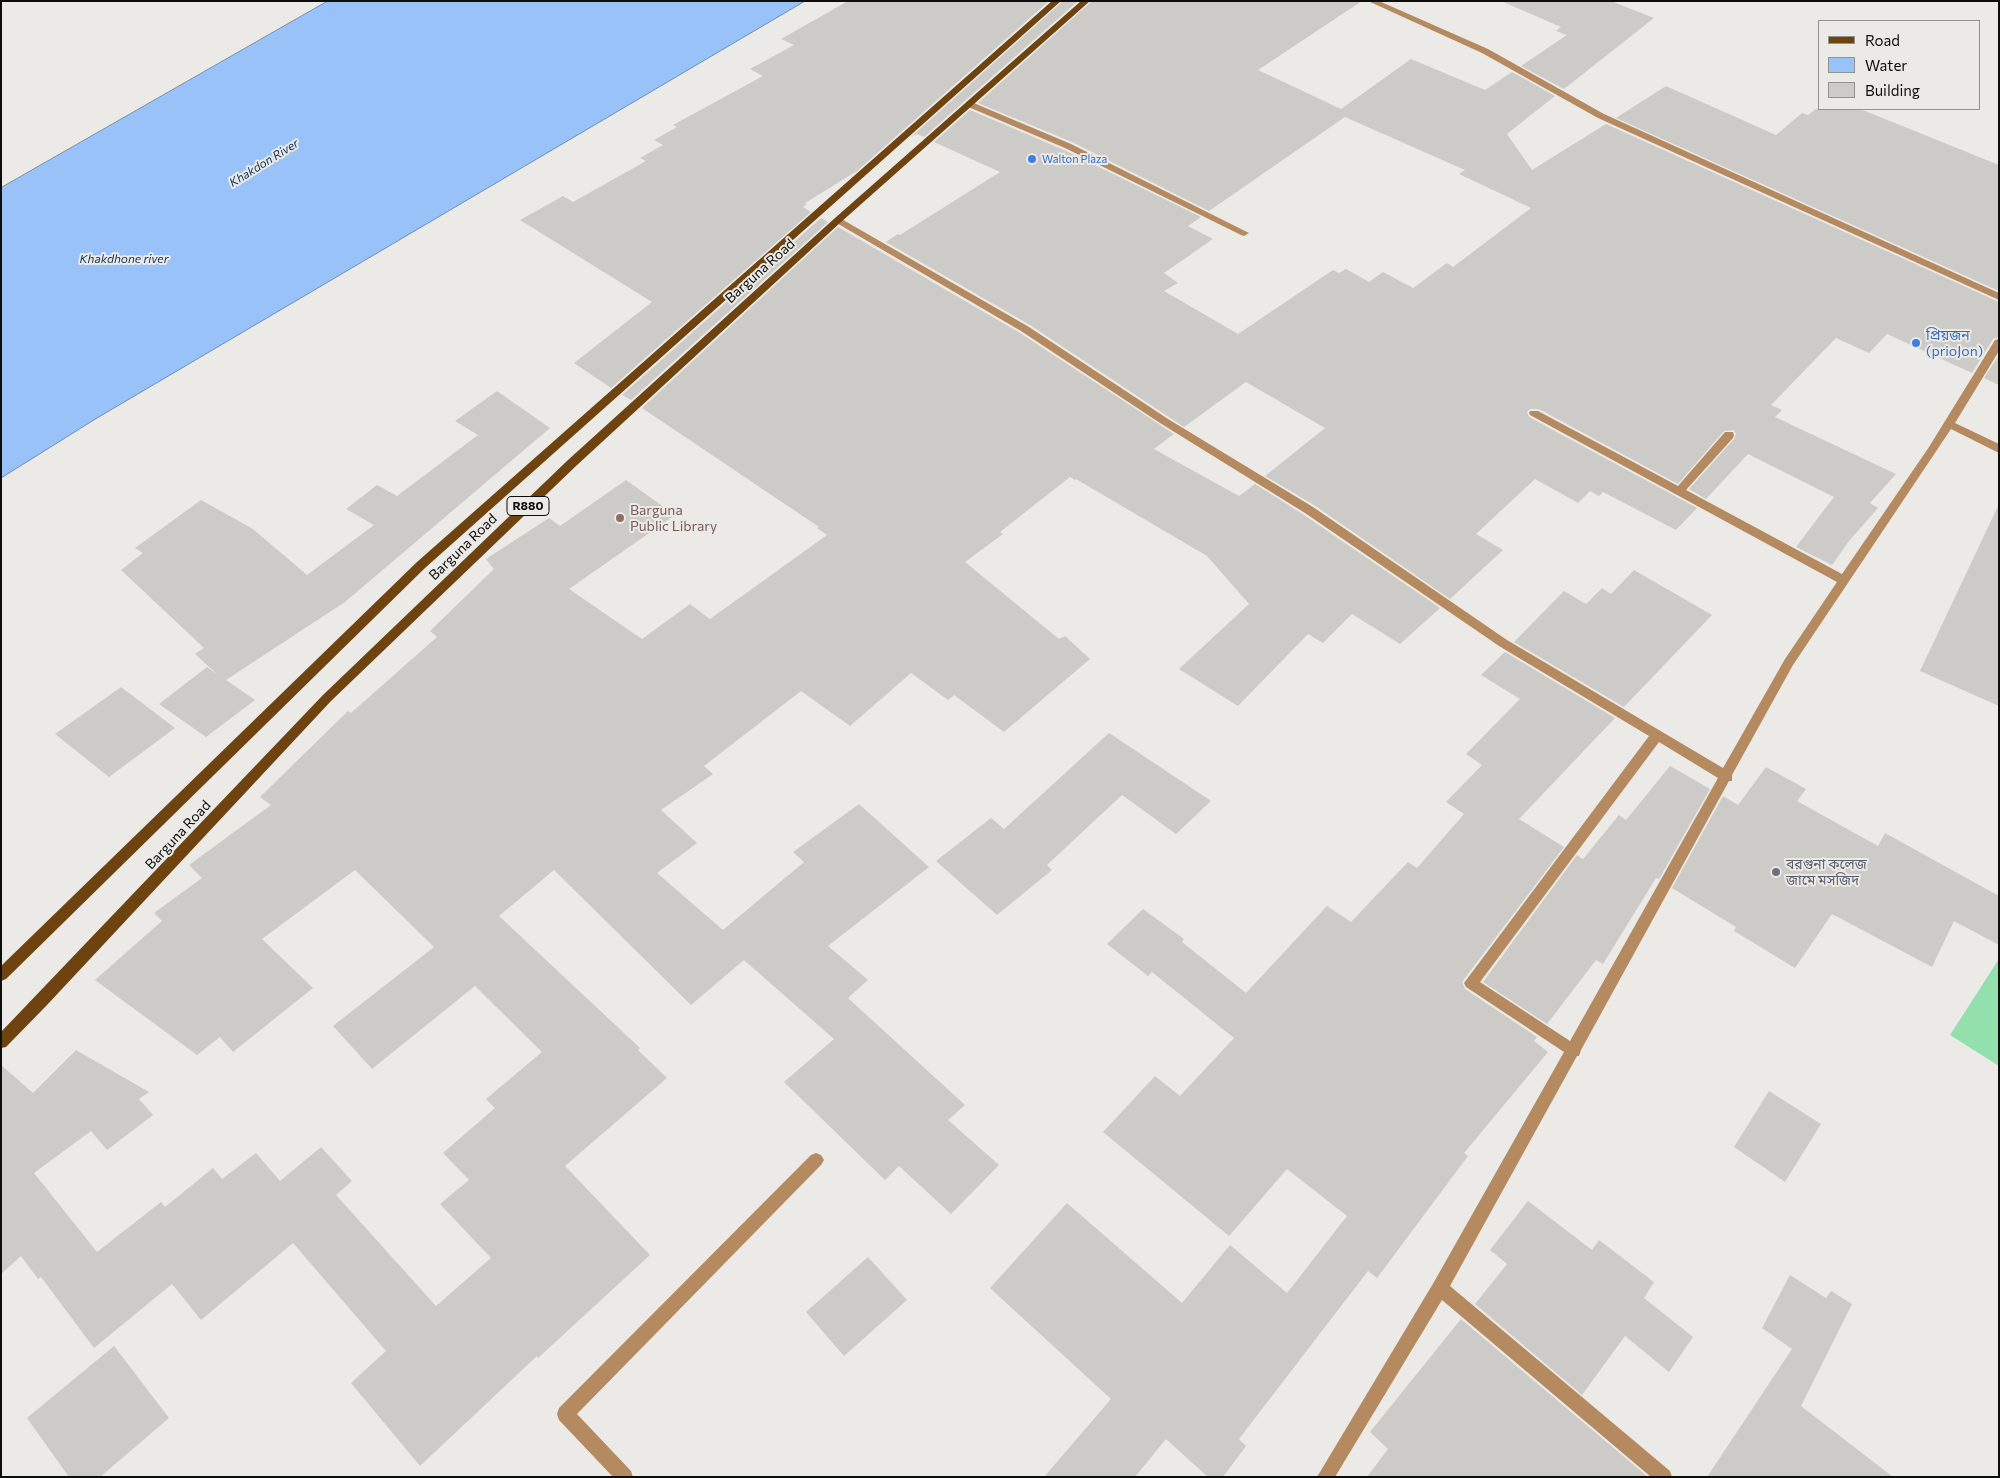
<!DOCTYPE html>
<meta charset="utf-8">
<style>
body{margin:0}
#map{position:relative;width:2000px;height:1478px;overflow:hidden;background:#ebeae6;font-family:Commissioner,sans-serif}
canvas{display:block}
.frame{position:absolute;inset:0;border:2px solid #0d0d0c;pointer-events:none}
.legend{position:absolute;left:1818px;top:20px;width:162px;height:90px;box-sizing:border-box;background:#ebeae6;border:1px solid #92928f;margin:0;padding:6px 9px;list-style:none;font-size:15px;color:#0d0d0c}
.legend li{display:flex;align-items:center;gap:10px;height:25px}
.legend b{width:25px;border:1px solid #92928f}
</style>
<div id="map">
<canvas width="2000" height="1478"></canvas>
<div class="frame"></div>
<ul class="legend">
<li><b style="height:6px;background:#6f4310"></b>Road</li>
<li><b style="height:14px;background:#98c2f8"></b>Water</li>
<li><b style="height:14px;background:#cccbc7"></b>Building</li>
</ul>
</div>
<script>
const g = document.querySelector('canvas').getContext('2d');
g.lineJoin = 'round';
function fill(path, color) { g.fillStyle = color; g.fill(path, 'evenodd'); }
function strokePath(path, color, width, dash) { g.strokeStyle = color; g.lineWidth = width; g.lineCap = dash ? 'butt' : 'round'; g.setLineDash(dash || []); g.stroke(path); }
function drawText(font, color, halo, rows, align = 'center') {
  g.font = font + ' Commissioner,"Noto Sans Bengali",sans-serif'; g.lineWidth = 4; g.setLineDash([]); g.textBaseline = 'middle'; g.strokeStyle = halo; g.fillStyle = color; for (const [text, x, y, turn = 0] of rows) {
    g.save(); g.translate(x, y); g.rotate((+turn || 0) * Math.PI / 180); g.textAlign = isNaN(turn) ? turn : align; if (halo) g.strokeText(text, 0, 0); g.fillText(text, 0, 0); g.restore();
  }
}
fill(new Path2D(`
 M1999 959V1066L1950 1035Z`), '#93e0ad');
const water = new Path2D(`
 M328 1H805L97 418 1 478V188Z`);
fill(water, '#98c2f8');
strokePath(water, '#6e8cb1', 1);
fill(new Path2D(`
 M848 1H1049L857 171 805 203 807 204 803 207 811 212 611 388 574 363 652 302 520 220 563 196 573 202 646 161 640 158 663 145 654 140 677 127 673 125 763 76 750 69 794 45 781 39Z
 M1063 1H1078L924 137 917 134 911 137Z
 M1092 1H1362L1258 70 1341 109 1411 59 1485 90 1512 72 1555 96 1507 134 1532 170 1606 124 1999 302V337L1993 339 1972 373 1887 334 1869 353 1836 338 1771 405 1782 410 1775 417 1896 474 1870 503 1878 508 1849 541 1832 565 1796 547 1834 497 1748 454 1706 499 1689 489 1734 439 1736 434 1734 430 1724 431 1678 484 1539 409H1530L1527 412 1529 417 1697 508 1676 530 1603 492 1599 496 1590 491 1578 503 1535 479 1476 534 1503 550 1450 599 1314 505 1265 476 1325 428 1246 382 1184 427 1030 325 886 242 898 234 900 235 1000 172 934 142 970 110 1064 150 1201 217 1188 226 1213 239 1164 273 1178 283 1164 291 1238 334 1333 270 1339 273 1346 269 1369 282 1383 272 1413 288 1447 263 1453 267 1531 208 1459 174 1465 170 1345 117 1209 211 1072 142 978 103Z
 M1501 1H1611L1654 18 1564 89 1521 66 1567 35 1556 31 1561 27Z
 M1666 86 1776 135 1802 113 1808 115 1816 109H1860L1999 165V291L1616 118Z
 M821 218 828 222 631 400 622 395Z
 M838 227 1020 333 1174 434 1154 449 1239 496 1255 484 1304 515 1440 608 1400 644 1352 614 1323 643 1308 634 1238 706 1179 669 1249 604 1207 556 1076 479 1075 480 1070 477 1000 532 1003 534 965 562 1059 639 1065 636 1090 659 1004 732 954 695 948 700 911 673 850 726 801 691 704 766 713 774 661 810 697 843 657 873 723 930 804 862 793 852 859 804 929 867 828 946 868 980 848 998 965 1105 948 1120 999 1165 951 1214 899 1166 885 1180 784 1082 834 1039 744 960 691 1005 554 870 499 916 640 1048 638 1050 667 1078 565 1166 650 1255 538 1358 537 1356 420 1466 351 1383 386 1351 293 1243 201 1320 172 1284 94 1348 41 1277 38 1279 21 1256 1 1274V1065L33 1093 76 1050 149 1092 139 1099 153 1115 107 1150 91 1131 34 1173 97 1252 161 1202 165 1207 213 1168 222 1179 256 1153 280 1181 321 1147 352 1181 336 1195 436 1306 491 1258 440 1204 469 1180 443 1153 495 1108 486 1099 542 1052 475 986 372 1069 333 1026 434 947 355 870 262 939 313 988 233 1052 220 1037 197 1055 95 980 162 921 154 913 202 878 189 865 271 805 260 797 348 711 351 713 437 637 430 631 494 569 486 559 549 518 560 526 626 480 675 515 569 589 642 639 690 604 710 619 827 535 817 528 819 527 642 408Z
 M1999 355V385L1984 378Z
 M497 391 550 428 345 602 226 680 255 700 206 737 159 704 207 667 218 675 195 654 204 648 121 570 143 553 135 548 201 500 253 529 307 575 374 525 346 509 377 485 397 496 478 435 455 421Z
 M1999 504V706L1920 671Z
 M1634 570 1712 615 1624 707 1514 642 1564 591 1586 604 1602 588 1611 594Z
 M1505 652 1615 718 1519 819 1564 847 1462 982 1465 989 1537 1037 1534 1041 1548 1052 1464 1153 1468 1156 1377 1278 1368 1271 1239 1439 1246 1446 1223 1477H1208L1166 1439 1135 1477H1044L1111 1399 990 1288 1067 1203 1182 1303 1230 1245 1287 1293 1347 1216 1287 1169 1229 1236 1103 1132 1155 1076 1180 1096 1234 1038 1152 972 1148 976 1107 944 1143 909 1184 939 1182 942 1246 993 1327 906 1351 922 1408 862 1417 868 1464 814 1446 802 1482 765 1466 754 1520 699 1481 675Z
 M121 687 175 728 109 777 55 734Z
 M1109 733 1211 801 1176 834 1122 795 1047 865 1052 870 997 915 936 861 991 818 1004 829Z
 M1670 766 1710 789 1659 879 1656 878 1603 964 1596 960 1547 1024 1483 982 1577 855 1583 859 1619 815 1626 820Z
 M1766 767 1806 789 1797 801 1878 846 1885 833 1999 896V945L1954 921 1932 967 1832 914 1795 968 1734 931 1736 927 1672 888 1723 796 1738 805Z
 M1769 1091 1821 1124 1785 1182 1734 1147Z
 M1528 1201 1592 1250 1599 1240 1654 1282 1644 1298 1693 1337 1669 1372 1625 1336 1582 1395 1475 1304 1507 1264 1490 1250Z
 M868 1257 907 1300 844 1356 806 1312Z
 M1790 1275 1826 1298 1831 1291 1852 1304 1801 1406 1893 1477H1707L1792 1349 1762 1328Z
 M1461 1319 1462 1320 1648 1477H1367L1388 1449 1370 1432Z
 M114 1346 169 1418 100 1477H69L27 1418Z`), '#cccbc7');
fill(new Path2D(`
 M816 1153 821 1155 824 1160 821 1165 577 1414 631 1471 633 1477H613L559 1420 557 1414 559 1408 811 1155Z`), '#b68a61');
fill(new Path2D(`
 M1368 1H1379L1488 49 1604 114 1999 293V300L1598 118 1482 53Z
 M969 101 1071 144 1249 233 1244 236 1241 235 1065 148 966 106V102Z
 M838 217 1029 327 1168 419 1313 507 1507 640 1723 768 1785 659 1837 582 1530 415 1529 413 1530 411H1538L1678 486 1725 432H1733L1734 435 1733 438 1686 490 1842 574 1929 447 1995 340 1999 339V351L1955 423 1999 444V453L1951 429 1793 665 1732 775V781H1729L1581 1050 1579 1056H1577L1450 1286 1670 1471 1672 1477H1651L1442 1300 1335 1477H1317L1434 1282 1564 1052 1466 987 1464 983 1649 736 1499 646 1305 513 1160 423 1021 331 835 222 833 220ZM1659 742 1718 778 1570 1041 1480 982Z`), '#b68a61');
fill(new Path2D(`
 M1052 1H1061L425 568 6 979 1 981V966L417 562Z
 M1081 1H1090L841 222 576 466 331 701 47 1005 6 1047 1 1048V1032L323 695 568 460 835 218Z`), '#6f4310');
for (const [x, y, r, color] of [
 [1032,159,5,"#3f7fe0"],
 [1916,343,5,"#3f7fe0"],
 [620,518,5,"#8d6e63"],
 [1776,872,5,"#6b7280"]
]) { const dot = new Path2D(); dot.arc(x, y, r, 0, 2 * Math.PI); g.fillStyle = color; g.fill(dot); strokePath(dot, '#ebeae6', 2); }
drawText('11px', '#366cbe', '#ebeae6', [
 ["Walton Plaza",1042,159]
], 'left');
drawText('italic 12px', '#0d315a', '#ebeae6', [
 ["Khakdon River",264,163,-32],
 ["Khakdhone river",124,259]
]);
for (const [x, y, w] of [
 [528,506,42]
]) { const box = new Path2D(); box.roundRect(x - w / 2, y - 9.5, w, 19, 4); g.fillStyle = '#ebeae6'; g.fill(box); strokePath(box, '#0d0d0c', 1); }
drawText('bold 12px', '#0d0d0c', null, [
 ["R880",528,506]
]);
drawText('14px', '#0d0d0c', '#ebeae6', [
 ["Barguna Road",760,271,-42],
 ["Barguna Road",463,547,-44],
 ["Barguna Road",178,835,-47]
]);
drawText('14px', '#366cbe', '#ebeae6', [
 ["প্রিয়জন",1926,335],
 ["(prioJon)",1926,351]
], 'left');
drawText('14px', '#785e54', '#ebeae6', [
 ["Barguna",630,510],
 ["Public Library",630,526]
], 'left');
drawText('14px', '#5b616d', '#ebeae6', [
 ["বরগুনা কলেজ",1786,864],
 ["জামে মসজিদ",1786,880]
], 'left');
</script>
